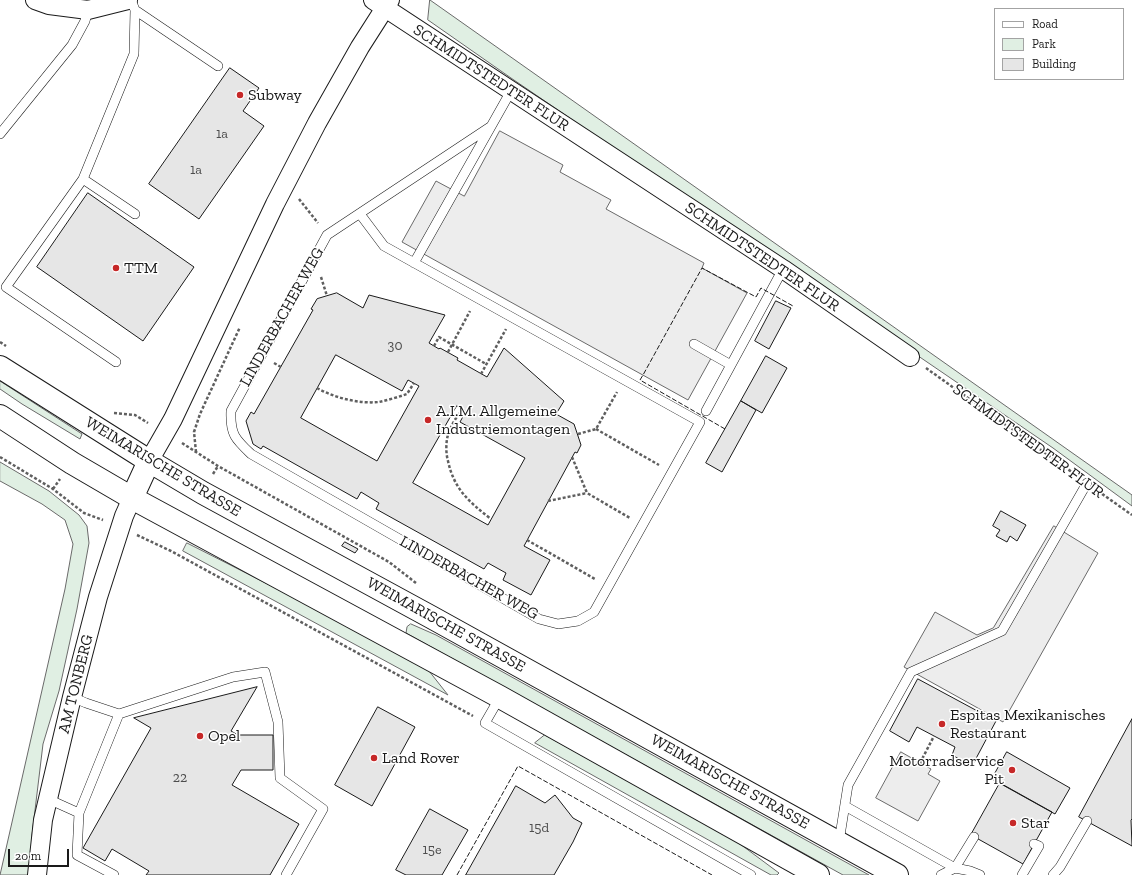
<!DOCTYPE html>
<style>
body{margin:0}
#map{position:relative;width:1132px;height:875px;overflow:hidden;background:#fff;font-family:"Zilla Slab",serif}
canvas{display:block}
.legend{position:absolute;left:994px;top:8px;width:130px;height:72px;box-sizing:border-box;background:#fff;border:1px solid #a3a3a3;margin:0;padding:5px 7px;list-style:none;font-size:12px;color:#1a1a1a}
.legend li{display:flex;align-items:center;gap:8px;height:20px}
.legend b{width:20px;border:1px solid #a3a3a3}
.scale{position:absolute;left:8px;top:849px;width:61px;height:18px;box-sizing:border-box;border:2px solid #1a1a1a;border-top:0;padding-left:5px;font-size:12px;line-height:14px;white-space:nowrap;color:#1a1a1a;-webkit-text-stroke:3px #fff;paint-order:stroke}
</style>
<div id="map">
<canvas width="1132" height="875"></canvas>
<ul class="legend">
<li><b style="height:5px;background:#fff"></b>Road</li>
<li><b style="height:11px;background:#e0efe3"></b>Park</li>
<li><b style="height:11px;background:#e6e6e6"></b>Building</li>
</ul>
<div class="scale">20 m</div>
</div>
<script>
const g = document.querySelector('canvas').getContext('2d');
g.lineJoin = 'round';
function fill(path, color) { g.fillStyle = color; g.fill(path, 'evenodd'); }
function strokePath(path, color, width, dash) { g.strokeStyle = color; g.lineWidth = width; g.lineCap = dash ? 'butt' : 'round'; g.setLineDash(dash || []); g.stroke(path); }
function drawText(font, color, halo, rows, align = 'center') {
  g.font = font + ' "Zilla Slab",serif'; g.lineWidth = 3; g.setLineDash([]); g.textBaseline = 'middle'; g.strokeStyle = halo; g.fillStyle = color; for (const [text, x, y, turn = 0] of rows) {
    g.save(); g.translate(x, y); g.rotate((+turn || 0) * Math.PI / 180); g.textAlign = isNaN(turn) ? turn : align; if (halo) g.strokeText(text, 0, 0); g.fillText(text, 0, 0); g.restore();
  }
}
const green = new Path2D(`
 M430 0 1132 495V506L1053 448 511 78 428 20Z
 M0 381 82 434 80 439 22 404 0 389Z
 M0 462 49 491 79 515 87 526 89 543 77 609 59 691 43 744 32 835 33 859 30 875H0L65 589 73 544 65 520 42 504 0 481Z
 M187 543 311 606 429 671 448 695 183 551Z
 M411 624 436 635 869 875H843L406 633 407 627Z
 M545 735 736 841 779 873 777 875H771L535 743Z`);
fill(green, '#e0efe3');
strokePath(green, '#6a6a6a', 1);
const parking = new Path2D(`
 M500 131 563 165 560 172 611 200 606 209 704 263 702 268 747 293 688 400 402 242 436 181 464 196Z
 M1054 526 1098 553 1003 722 904 667 935 612 977 635 993 628Z
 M901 752 931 769 928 774 940 781 918 821 876 798Z`);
fill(parking, '#ededed');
strokePath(parking, '#6a6a6a', 1);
const building = new Path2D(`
 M230 68 259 88 243 111 264 126 199 219 149 184Z
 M88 193 194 267 143 341 37 267Z
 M337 293 363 308 369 295 445 315 429 343 439 349 440 348 458 358 457 360 487 377 504 348 564 401 556 414 574 424 581 445 577 453 575 452 524 546 550 560 531 595 503 580 506 573 488 563 484 569 376 509 379 503 361 492 357 499 263 446 261 449 253 444 246 421 251 412 254 414 313 310 311 309 317 299ZM336 355 402 391 408 380 419 386 377 461 301 418ZM457 406 466 411 460 422 525 458 488 525 413 483Z
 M776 301 791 308 769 349 755 341Z
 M766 356 787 368 762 413 741 401Z
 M741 401 756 410 722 472 706 463Z
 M1001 511 1026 525 1017 541 1010 536 1007 542 996 536 1000 530 993 526Z
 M345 542 358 549 355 553 342 546Z
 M918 679 996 721 972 766 952 755 955 747 917 727 909 742 890 731Z
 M257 687 231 731 238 735H273V770H241L232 785 299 824 270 875H146L149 871 112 849 105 861 83 848 151 728 134 718Z
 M378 707 415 727 372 806 335 785Z
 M1132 719V819L1131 820 1132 846 1079 817Z
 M1007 752 1070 788 1055 814 992 779Z
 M1000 783 1052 812 1023 864 971 835Z
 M516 786 545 803 555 795 573 818 582 823 573 842 554 875H466Z
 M430 809 468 830 442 875H406L396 870Z`);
fill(building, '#e6e6e6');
strokePath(building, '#1a1a1a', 1);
const service = new Path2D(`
 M135 10 218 66
 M0 134 72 45 85 21 88 10
 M83 179 135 214
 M360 214 384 246 700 422 594 612 578 621 558 624 539 619 251 454C235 439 230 434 231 411L327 235 490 127
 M414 263 511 91
 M694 344 731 365
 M116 362 6 287 83 179 134 54 135 10 131 0
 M706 411 783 269
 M72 697 86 703 119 714 233 677 265 672 278 722 280 778 323 809 286 875
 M500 697 485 723 751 875
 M48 799 79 813
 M845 806 955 868 970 871 980 875
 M839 842 848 785 911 672 1002 631 1087 483
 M114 875 77 855 79 813 119 714
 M941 875 955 868 974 837
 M1022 875 1039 846 1034 844
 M1053 875 1060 867 1087 821`);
const minor = new Path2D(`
 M35 0 49 5 88 10 128 0
 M373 0 783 269 910 357
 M149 461 173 419 275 204 317 123 360 47 390 0
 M37 875 43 820 72 697 98 597 124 516 132 498`);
const secondary = new Path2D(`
 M0 367 149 461 203 493 431 617 897 875
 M0 416 72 463 132 498 500 697 818 875
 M132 498 149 461`);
strokePath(service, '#1a1a1a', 10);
strokePath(minor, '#1a1a1a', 20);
strokePath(secondary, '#1a1a1a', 24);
strokePath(new Path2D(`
 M299 199 318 223
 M321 277 327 296
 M0 342 6 346
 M434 346 439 337 486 364
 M448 352 470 311
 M274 363 281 367
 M926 368 1076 475
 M481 374 506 329
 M317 388C335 398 359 404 379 402 388 400 398 397 407 394L414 383
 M462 409C456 418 449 428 447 439 446 446 446 454 448 461 454 489 469 502 491 519
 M114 413 135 415 148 423
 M596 429 659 465
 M578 434 596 429 617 392
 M182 443 218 466 389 562 416 583
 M196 452 194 432 200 414 240 327
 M0 457 53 489 84 513 103 520
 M572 457 587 493 630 518
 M213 474 218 466
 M53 489 60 479
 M1098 491 1132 515
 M548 501 587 493
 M137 535 171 551 473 716
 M527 540 595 579
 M920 763 934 736`), '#5f5f5f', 2.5, [3, 2]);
strokePath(service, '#fff', 9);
strokePath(minor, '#fff', 18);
strokePath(secondary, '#fff', 22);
strokePath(new Path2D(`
 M725 429 640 380 643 375 702 268 756 297 761 288 793 306
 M457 875 518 766 712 875`), '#1a1a1a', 1, [5, 2]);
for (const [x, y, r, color] of [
 [240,95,4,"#c62828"],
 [116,268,4,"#c62828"],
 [428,420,4,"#c62828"],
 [942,724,4,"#c62828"],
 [200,736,4,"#c62828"],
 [374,758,4,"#c62828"],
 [1012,770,4,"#c62828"],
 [1013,823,4,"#c62828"]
]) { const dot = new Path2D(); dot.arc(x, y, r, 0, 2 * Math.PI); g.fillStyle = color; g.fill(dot); strokePath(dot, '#fff', 1.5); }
drawText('14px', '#4d4d4d', null, [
 ["1a",222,134],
 ["1a",196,170],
 ["30",395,346],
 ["22",180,778],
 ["15d",539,828],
 ["15e",432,850]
]);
drawText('16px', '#1a1a1a', '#fff', [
 ["SCHMIDTSTEDTER FLUR",491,78,33],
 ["SCHMIDTSTEDTER FLUR",762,257,34],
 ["LINDERBACHER WEG",282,317,-61],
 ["SCHMIDTSTEDTER FLUR",1028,441,36],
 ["WEIMARISCHE STRASSE",163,467,31],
 ["LINDERBACHER WEG",469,578,29],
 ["WEIMARISCHE STRASSE",446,625,29],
 ["AM TONBERG",76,684,-76],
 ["WEIMARISCHE STRASSE",730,782,29]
]);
drawText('16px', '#1a1a1a', '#fff', [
 ["Subway",248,95],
 ["TTM",124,268],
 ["A.I.M. Allgemeine",436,411],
 ["Industriemontagen",436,429],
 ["Espitas Mexikanisches",950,715],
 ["Restaurant",950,733],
 ["Opel",208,736],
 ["Land Rover",382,758],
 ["Motorradservice",1004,761,"right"],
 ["Pit",1004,779,"right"],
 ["Star",1021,823]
], 'left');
</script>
